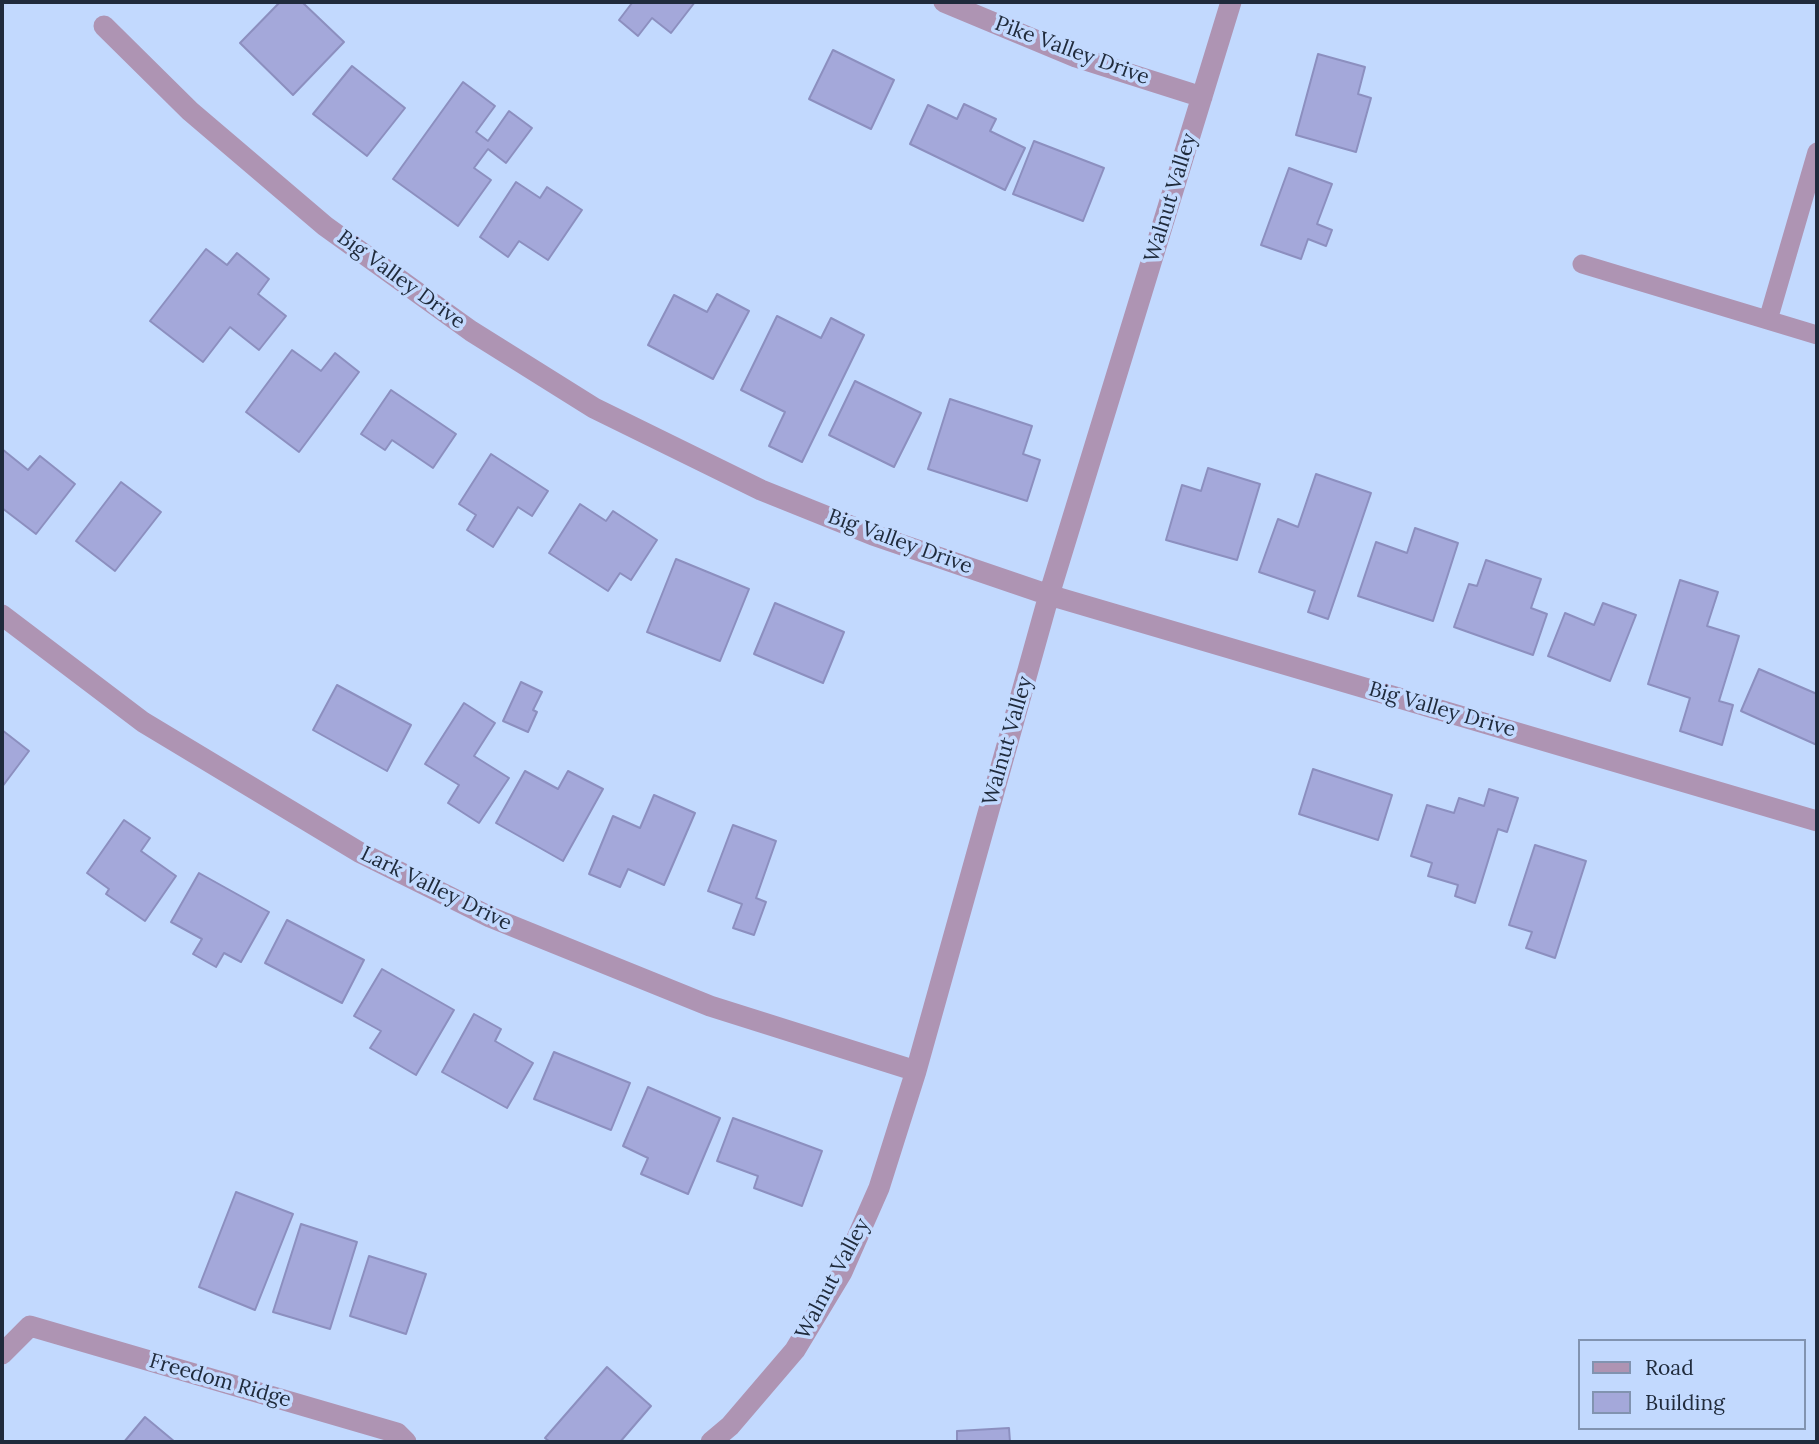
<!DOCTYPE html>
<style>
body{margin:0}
#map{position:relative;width:1819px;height:1444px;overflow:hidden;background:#c2d9fe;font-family:Lora,serif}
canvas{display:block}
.frame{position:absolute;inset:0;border:4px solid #202b3c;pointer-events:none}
.legend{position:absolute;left:1578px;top:1339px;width:228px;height:91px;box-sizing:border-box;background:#c2d9fe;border:2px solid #8193b0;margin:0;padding:9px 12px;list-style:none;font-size:21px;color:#202b3c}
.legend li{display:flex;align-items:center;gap:14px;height:35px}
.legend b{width:35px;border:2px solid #8193b0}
</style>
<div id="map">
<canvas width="1819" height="1444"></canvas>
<div class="frame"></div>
<ul class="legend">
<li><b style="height:9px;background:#ae94b3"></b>Road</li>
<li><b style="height:19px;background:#a4a8da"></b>Building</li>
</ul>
</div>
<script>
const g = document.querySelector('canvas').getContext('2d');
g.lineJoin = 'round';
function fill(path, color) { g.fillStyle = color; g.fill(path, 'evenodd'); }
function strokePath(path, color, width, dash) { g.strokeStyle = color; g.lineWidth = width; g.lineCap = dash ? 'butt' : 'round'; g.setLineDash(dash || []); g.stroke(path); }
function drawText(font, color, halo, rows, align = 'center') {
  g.font = font + ' Lora,serif'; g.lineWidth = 7; g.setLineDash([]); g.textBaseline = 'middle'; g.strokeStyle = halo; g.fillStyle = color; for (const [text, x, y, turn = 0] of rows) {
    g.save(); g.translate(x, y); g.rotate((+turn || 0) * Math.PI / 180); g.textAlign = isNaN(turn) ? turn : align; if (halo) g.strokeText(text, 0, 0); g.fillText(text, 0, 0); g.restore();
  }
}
const building = new Path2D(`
 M280 2H302L344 42 293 95 240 43Z
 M631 2H695L671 33 652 18 638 36 619 20 632 3Z
 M833 50 894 80 871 129 809 99Z
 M1318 54 1365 67 1358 94 1371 98 1356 152 1296 135Z
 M352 66 405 108 367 156 313 114Z
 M463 82 495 106 476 132 488 141 509 111 532 128 506 163 488 149 474 168 491 180 458 226 393 179Z
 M964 104 996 119 990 131 1025 148 1005 190 910 144 928 105 957 119Z
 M1034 141 1104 168 1083 221 1013 194Z
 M1289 168 1332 184 1317 224 1332 230 1326 246 1308 239 1301 259 1261 245Z
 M516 182 540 198 547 187 582 210 548 260 519 241 508 257 480 237Z
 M206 249 227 265 237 253 269 279 258 294 286 316 259 350 230 327 203 362 150 321Z
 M717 294 749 311 713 379 648 345 674 295 707 312Z
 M777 316 821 338 831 318 864 335 802 462 769 446 785 412 741 390Z
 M292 350 321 371 335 353 359 372 299 452 246 412Z
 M855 381 921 413 894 467 829 435Z
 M391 390 456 434 433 468 392 440 385 450 361 434Z
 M950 399 1032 426 1023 454 1040 460 1027 501 928 469Z
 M2 449 28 470 40 456 75 484 36 534 2 508Z
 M491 454 548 491 532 516 518 507 493 547 467 530 476 515 459 504Z
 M1208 468 1260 484 1237 560 1166 540 1182 485 1201 491Z
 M1316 474 1371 493 1328 619 1308 612 1315 591 1259 572 1278 519 1298 527Z
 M121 482 161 512 115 571 76 541Z
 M580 504 606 521 613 511 657 540 631 580 620 573 608 591 549 553Z
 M1415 528 1458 543 1433 621 1358 596 1376 542 1407 553Z
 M676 559 749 589 720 661 647 632Z
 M1486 560 1541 579 1531 608 1547 614 1533 655 1454 627 1469 584 1477 586Z
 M1680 580 1718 592 1707 626 1739 636 1719 701 1733 705 1722 745 1680 731 1690 698 1648 684Z
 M775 603 844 632 823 683 754 654Z
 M1603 603 1636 615 1610 681 1548 656 1565 613 1594 625Z
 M1759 669 1817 694V745L1741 711Z
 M521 682 542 692 533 710 537 712 528 732 503 721Z
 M337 685 411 725 387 771 313 730Z
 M464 703 495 723 474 756 509 778 479 823 448 803 459 785 425 764Z
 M2 730 29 751 2 787Z
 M1313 769 1392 795 1378 840 1299 814Z
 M525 771 558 789 568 771 603 789 563 861 496 823Z
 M1489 789 1518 798 1507 832 1498 829 1475 903 1455 896 1458 885 1428 876 1432 863 1411 856 1427 805 1454 813 1459 798 1484 806Z
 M654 795 695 813 664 885 628 869 620 887 589 874 613 816 640 828Z
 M124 820 150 838 141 851 176 876 145 921 106 894 109 889 87 873Z
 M733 825 776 841 756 898 766 902 754 935 733 928 742 904 708 891Z
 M1535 845 1586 861 1555 958 1526 948 1532 932 1509 925Z
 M199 873 269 912 241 962 224 953 216 967 193 954 202 939 171 922Z
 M287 920 364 960 342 1003 265 963Z
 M382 969 454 1010 416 1075 370 1048 381 1031 354 1016Z
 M474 1014 501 1029 495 1041 533 1063 507 1108 442 1072Z
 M554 1052 630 1083 611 1130 534 1099Z
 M648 1087 720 1118 688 1194 641 1174 648 1158 623 1146Z
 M733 1118 822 1151 802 1206 754 1188 758 1176 717 1161Z
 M236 1192 293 1214 255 1310 199 1287Z
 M301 1224 357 1242 330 1329 273 1312Z
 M369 1256 426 1274 406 1334 350 1316Z
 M607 1367 651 1406 620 1442H550L545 1438Z
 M145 1417 175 1442H124Z
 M1009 1428 1010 1442H957V1431Z`);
fill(building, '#a4a8da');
strokePath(building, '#8c8fbf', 2);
strokePath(new Path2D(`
 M1582 264 1817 335
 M1768 320 1817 152`), '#ae94b3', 19);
strokePath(new Path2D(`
 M944 2 1076 57 1202 97
 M104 26 190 111 325 226 471 331 594 408 761 490 873 535 1049 595 1817 821
 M2 615 143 722 359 852 490 917 710 1006 916 1071
 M2 1354 30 1326 397 1433 406 1442
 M711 1442 730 1426 795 1350 842 1272 879 1188 916 1071 1049 595 1231 2`), '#ae94b3', 21);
drawText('21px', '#202b3c', '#c2d9fe', [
 ["Pike Valley Drive",1072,51,20],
 ["Walnut Valley",1171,198,-73],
 ["Big Valley Drive",401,280,36],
 ["Big Valley Drive",900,542,20],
 ["Big Valley Drive",1442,710,16],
 ["Walnut Valley",1008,741,-74],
 ["Lark Valley Drive",436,889,26],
 ["Walnut Valley",833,1279,-62],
 ["Freedom Ridge",220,1381,16]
]);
</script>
